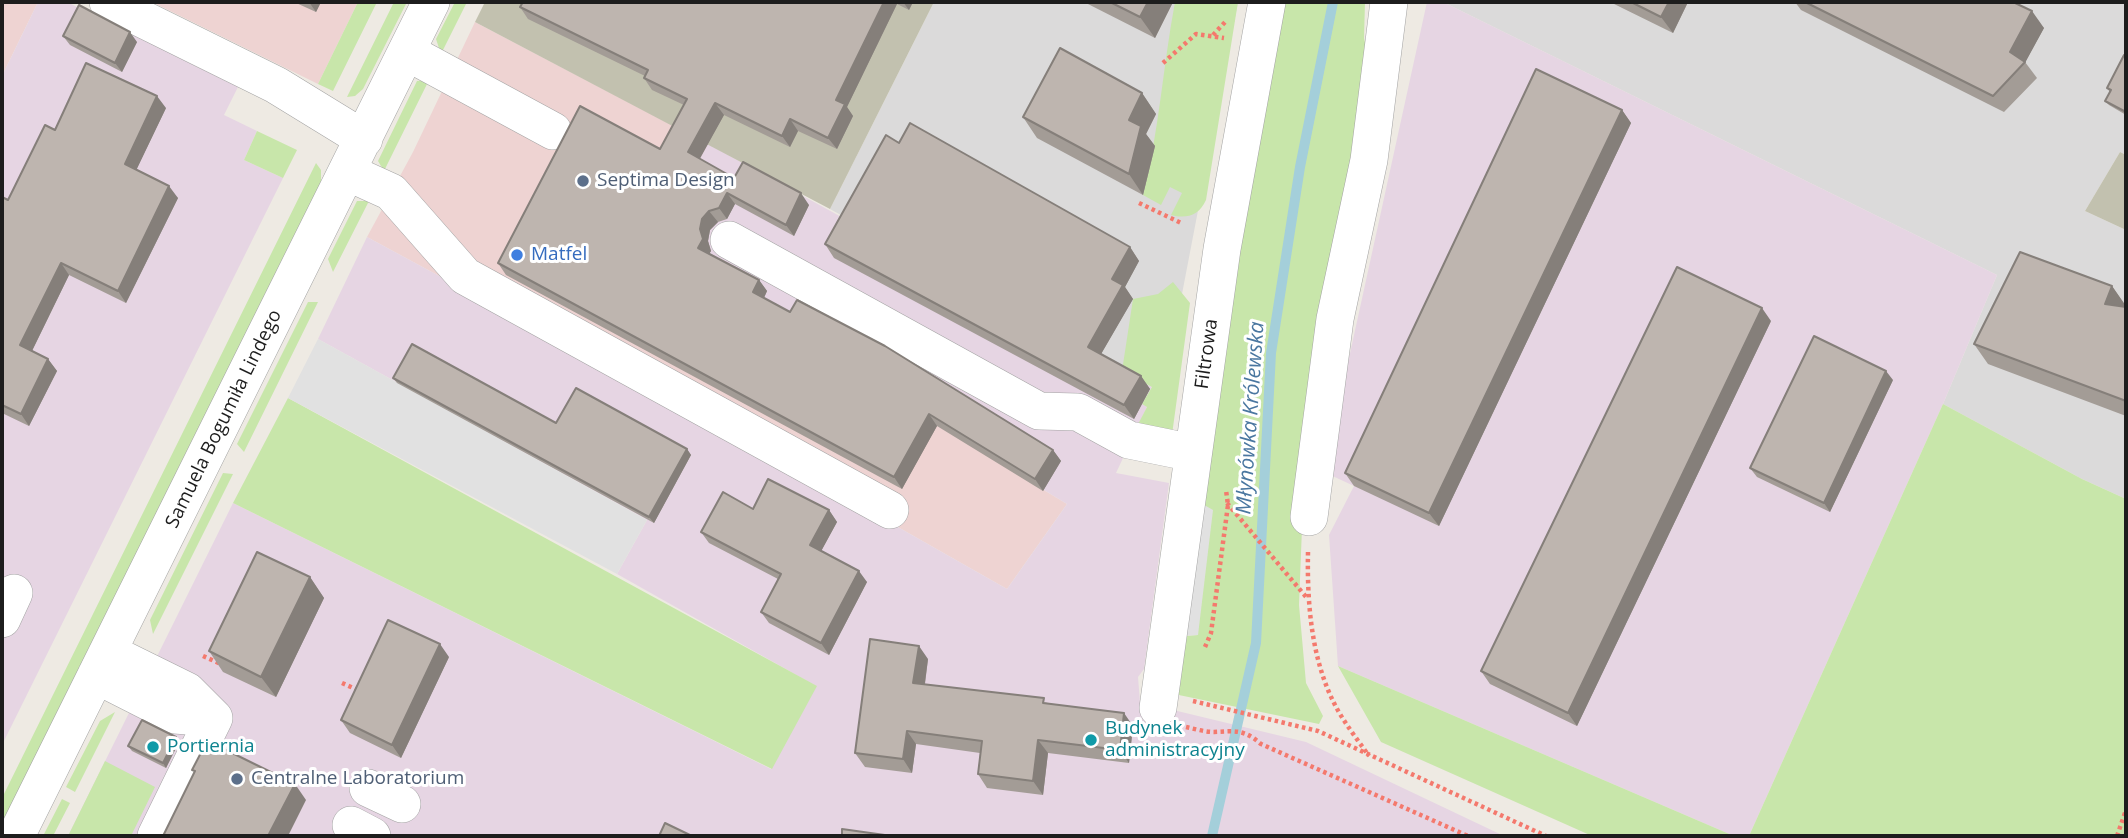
<!DOCTYPE html>
<meta charset="utf-8">
<style>
body{margin:0}
#map{position:relative;width:2128px;height:838px;overflow:hidden;background:#eeeae3;font-family:"Open Sans",sans-serif}
canvas{display:block}
.frame{position:absolute;inset:0;border:4px solid #1d1d1d;pointer-events:none}
</style>
<div id="map">
<canvas width="2128" height="838"></canvas>
<div class="frame"></div>
</div>
<script>
const g = document.querySelector('canvas').getContext('2d');
g.lineJoin = 'round';
function fill(path, color) { g.fillStyle = color; g.fill(path, 'evenodd'); }
function strokePath(path, color, width, dash) { g.strokeStyle = color; g.lineWidth = width; g.lineCap = dash ? 'butt' : 'round'; g.setLineDash(dash || []); g.stroke(path); }
function drawText(font, color, halo, rows, align = 'center') {
  g.font = font + ' "Open Sans",sans-serif'; g.lineWidth = 6; g.setLineDash([]); g.textBaseline = 'middle'; g.strokeStyle = halo; g.fillStyle = color; for (const [text, x, y, turn = 0] of rows) {
    g.save(); g.translate(x, y); g.rotate((+turn || 0) * Math.PI / 180); g.textAlign = isNaN(turn) ? turn : align; if (halo) g.strokeText(text, 0, 0); g.fillText(text, 0, 0); g.restore();
  }
}
fill(new Path2D(`
 M934 2H1238L1163 393 830 209Z
 M1443 2H2126V155L2120 152 2085 211 2126 230V499L2082 479 1943 404 1997 275Z`), '#dbdada');
fill(new Path2D(`
 M2 2H38L2 76Z
 M152 2H358L318 84Z
 M475 22 708 144 869 384 1067 504 1007 589 778 459 367 237 413 152Z`), '#eed3d2');
fill(new Path2D(`
 M38 2H67L238 87 224 115 257 131 244 160 283 178 2 745V76Z
 M1427 2H1443L1997 275 1943 404 1749 836H1734L1338 666 1329 535 1354 486 1324 472Z
 M708 144 1152 387 1143 404 1147 407 1116 473 1169 483 1144 669 1138 677 1140 702 1306 742 1504 836H68L233 503 771 769 816 686 617 574 647 520 318 339 367 237 778 459 1007 589 1067 504 869 384 664 223Z`), '#e6d5e3');
fill(new Path2D(`
 M485 2H934L830 209 475 22Z
 M2120 152 2126 155V230L2085 211Z`), '#c2c1af');
fill(new Path2D(`
 M358 2H377L333 91 318 84Z
 M394 2H407L363 89 355 96 347 97Z
 M455 2H467L441 54 436 39Z
 M1175 2H1238L1206 200C1199 216 1186 219 1171 215L1182 193 1170 187 1161 205 1143 195C1159 132 1163 66 1175 2Z
 M1276 2H1365L1364 38 1372 74 1303 502 1299 605 1306 683 1323 716 1319 724 1174 694 1182 636 1198 635 1199 502Z
 M429 80 384 171 378 161 417 81Z
 M257 131 297 150 283 178 244 160Z
 M316 163 321 170V183L2 828V798Z
 M357 201H369L333 272 328 259Z
 M1173 282 1190 303 1171 442 1134 432 1147 407 1142 404 1152 387 1122 371 1133 299 1158 294Z
 M308 302H318L244 452 237 444Z
 M288 398 817 686 772 769 233 503Z
 M1943 404 2082 479 2126 499V836H1749Z
 M223 473 233 474 153 634 150 620Z
 M1338 666 1734 836H1592L1381 742Z
 M115 712 75 792 66 787 100 721Z
 M105 761 155 787 131 836H68Z
 M62 799 70 803 53 836H43Z`), '#c8e6aa');
fill(new Path2D(`
 M318 339 647 520 617 574 288 398Z
 M1199 502 1213 510 1198 635 1182 636Z`), '#e1e1e1');
strokePath(new Path2D(`
 M1212 836 1256 643 1271 353 1300 167 1333 2`), '#a4cfda', 10);
const minor = new Path2D(`
 M108 2 276 85 364 139
 M407 52 553 131
 M347 172 391 192 465 276 890 510
 M729 240 1039 411 1078 412 1129 440 1193 453
 M1309 517 1335 319 1369 160 1389 2
 M2 619 14 593
 M108 652 187 691 214 718
 M96 675 175 715 214 718
 M1158 708 1222 249 1267 2
 M368 788 402 804
 M351 825 372 836
 M16 836 431 2
 M156 836 214 718`);
strokePath(minor, '#a4a4a4', 38);
strokePath(new Path2D(`
 M1213 35 1226 21
 M1163 63 1196 34 1224 38
 M1139 203 1181 223
 M1227 503 1307 598
 M1308 552C1307 601 1311 656 1333 701 1342 720 1357 739 1369 756
 M1205 647 1211 633 1228 505 1226 490
 M203 656 221 664
 M342 683 360 691
 M1193 701 1318 731 1546 836
 M1186 727C1195 729 1205 732 1214 732 1235 731 1244 729 1261 744L1468 836
 M2117 836 2126 810`), '#f4796d', 4.5, [3.5, 3.5]);
strokePath(minor, '#fff', 37);
fill(new Path2D(`
 M294 2H321L316 12Z
 M523 2H913L909 10 897 4 847 107 853 116 837 149 798 131 790 147 724 115 699 159 734 178 809 205 794 236 735 204 727 219 718 222 710 230 708 241 711 251 709 254 759 280 767 291 764 298 1053 450 1061 461 1043 491 937 426 902 489 506 275 498 263 660 149 684 105 652 90 644 78 645 76 528 19 520 7Z
 M1084 2H1173L1155 38Z
 M1610 2H1688L1673 33Z
 M1795 2H2013L2044 28 2025 62 2037 78 2004 112 1801 10Z
 M63 36 137 42 122 72 70 45Z
 M2126 56V115L2109 105 2105 101 2110 92 2107 88Z
 M1142 93 1156 114 1146 134 1155 146 1143 195 1037 138 1023 117Z
 M166 108 136 170 178 198 126 303 69 275 32 351 48 359 57 371 29 426 2 413V197L8 200 55 130Z
 M1622 110 1631 123 1439 526 1354 486 1345 473Z
 M899 143 1130 247 1139 261 1125 287 1133 299 1101 354 1141 376 1150 389 1134 419 834 258 825 244Z
 M2112 286 2126 307V416L1988 364 1974 344Z
 M1771 321 1577 726 1490 684 1481 671Z
 M393 378 556 423 687 449 691 455 654 523 397 383Z
 M1893 380 1830 512 1757 477 1750 468Z
 M753 509 829 510 837 522 821 551 867 582 829 655 769 623 761 612 778 579 709 543 701 532Z
 M310 577 324 598 276 697 223 672 209 651Z
 M449 657 401 758 350 733 341 720Z
 M928 659 925 684 1048 703 1133 726 1129 763 1048 753 1043 795 987 788 978 774 980 753 916 744 912 773 865 767 855 753Z
 M176 737 179 742 166 768 132 751 128 746Z`), '#a39c96');
fill(new Path2D(`
 M309 2H321L316 12Z
 M884 2H895L897 4 847 107 853 116 837 149 828 138 836 100Z
 M903 2H913L909 10Z
 M1148 2H1173L1155 38 1140 17Z
 M1669 2H1688L1673 33 1661 17Z
 M2032 11 2044 28 2025 63 2010 52Z
 M130 32 137 42 122 72 115 63Z
 M1142 93 1156 114 1146 134 1155 146 1143 195 1129 174V120Z
 M157 96 166 108 133 177 125 164Z
 M715 103 724 115 697 164 688 152Z
 M1622 110 1631 123 1439 526 1429 513Z
 M790 119 798 131 790 147 782 136Z
 M169 186 178 198 126 303 118 291Z
 M727 193 735 204 727 219 719 208Z
 M801 193 809 205 794 236 786 225Z
 M709 211 718 222 710 230 708 241 711 251 706 259 698 248 702 219Z
 M1130 247 1139 261 1125 287 1133 299 1097 361 1088 347 1112 279Z
 M61 263 69 275 29 357 20 345Z
 M759 280 767 291 761 304 753 292Z
 M2112 286 2126 306 2119 324 2105 304Z
 M1762 308 1771 321 1577 726 1568 713Z
 M48 359 57 371 29 426 21 414Z
 M1886 371 1893 380 1830 512 1824 503Z
 M1141 376 1150 389 1134 419 1124 405Z
 M929 414 937 426 902 489 894 477Z
 M687 449 691 455 654 523 649 517Z
 M1053 450 1061 461 1043 491 1035 479Z
 M829 510 837 522 818 557 810 545Z
 M859 571 867 582 829 655 821 643Z
 M310 577 324 598 276 697 261 677Z
 M440 644 449 657 401 758 392 745Z
 M919 646 928 659 923 697 913 683Z
 M1124 713 1133 726 1129 763 1120 750Z
 M907 731 916 744 912 773 903 759Z
 M176 737 179 742 166 768 163 763Z
 M1038 740 1048 753 1043 795 1033 781Z
 M295 784 306 800 288 836H268Z`), '#857f7a');
const building = new Path2D(`
 M523 2H884L836 100 845 104 828 138 790 119 782 136 715 103 688 152 734 178 743 162 801 193 786 225 727 193 719 208 709 211 702 219 700 229 703 239 698 248 759 280 753 292 790 312 797 300 885 346 1053 450 1035 479 929 414 894 477 498 263 580 106 660 149 687 99 644 78 648 70 520 7Z
 M1110 2H1148L1140 17Z
 M1631 2H1669L1661 17Z
 M1805 2H2013L2032 11 2010 52 2025 62 1993 96Z
 M79 5 130 32 115 63 63 36Z
 M1060 48 1142 93 1129 120 1141 126 1129 174 1023 117Z
 M2124 55 2126 56V112L2105 101 2111 90 2107 88Z
 M86 63 157 96 125 164 169 186 118 291 61 263 20 345 48 359 21 414 2 405V197L8 200 45 125 55 130Z
 M1536 69 1622 110 1429 513 1345 473Z
 M910 123 1130 247 1112 279 1123 285 1088 347 1141 376 1124 405 825 244 886 135 899 143Z
 M2020 252 2112 286 2105 304 2126 307V401L1974 344Z
 M1677 267 1762 308 1568 713 1481 671Z
 M1814 336 1886 371 1824 503 1750 468Z
 M412 344 556 423 576 388 687 449 649 517 393 378Z
 M768 479 829 510 810 545 859 571 821 643 761 612 781 574 701 532 723 492 753 509Z
 M257 552 310 577 261 677 209 651Z
 M388 620 440 644 392 745 341 720Z
 M870 639 919 646 913 683 1044 698 1043 703 1124 713 1120 750 1038 740 1033 781 978 774 982 741 907 731 903 759 855 753Z
 M142 720 176 737 163 763 128 746Z
 M210 742 295 784 268 836H163L195 771 192 770 205 745 208 746Z
 M665 823 692 836H659Z
 M842 829 892 836H842Z`);
fill(building, '#beb5af');
strokePath(building, '#857f7a', 2);
for (const [x, y, r, color] of [
 [583,181,7,"#5c6f8a"],
 [517,255,7,"#3f7fe0"],
 [1091,740,7,"#0f9aa8"],
 [153,747,7,"#0f9aa8"],
 [237,779,7,"#5c6f8a"]
]) { const dot = new Path2D(); dot.arc(x, y, r, 0, 2 * Math.PI); g.fillStyle = color; g.fill(dot); strokePath(dot, '#fff', 2.5); }
drawText('19px', '#4e5e75', '#fff', [
 ["Septima Design",597,181],
 ["Centralne Laboratorium",251,779]
], 'left');
drawText('19px', '#366cbe', '#fff', [
 ["Matfel",531,255]
], 'left');
drawText('19px', '#1d1d1d', '#fff', [
 ["Filtrowa",1207,354,-82],
 ["Samuela Bogumiła Lindego",224,419,-64]
]);
drawText('19px', '#0d838f', '#fff', [
 ["Budynek",1105,729],
 ["administracyjny",1105,751],
 ["Portiernia",167,747]
], 'left');
drawText('italic 21px', '#4a77a0', '#fff', [
 ["Młynówka Królewska",1251,418,-86]
]);
</script>
